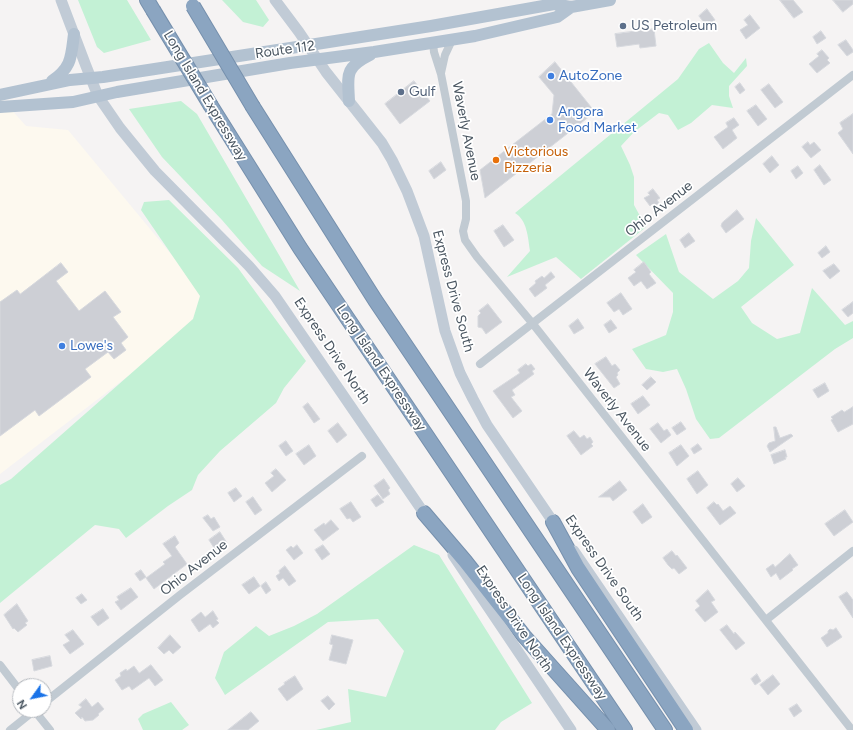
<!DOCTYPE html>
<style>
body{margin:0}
#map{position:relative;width:853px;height:730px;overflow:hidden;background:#f5f3f3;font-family:Figtree,sans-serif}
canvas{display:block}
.north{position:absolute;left:12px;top:678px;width:40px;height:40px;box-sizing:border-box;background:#fff;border:1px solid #b7bbc0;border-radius:50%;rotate:237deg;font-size:11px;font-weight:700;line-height:16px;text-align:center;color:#4a5661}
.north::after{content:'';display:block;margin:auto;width:14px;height:18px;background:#1a73e8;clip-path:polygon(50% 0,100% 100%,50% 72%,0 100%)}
</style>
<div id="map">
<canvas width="853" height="730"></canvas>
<div class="north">N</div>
</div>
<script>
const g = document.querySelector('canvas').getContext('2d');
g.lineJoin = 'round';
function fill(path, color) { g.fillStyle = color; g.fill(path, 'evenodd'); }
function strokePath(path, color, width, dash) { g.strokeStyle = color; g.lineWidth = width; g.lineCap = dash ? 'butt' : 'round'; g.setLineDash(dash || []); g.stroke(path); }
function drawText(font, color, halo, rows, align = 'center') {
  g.font = font + ' Figtree,sans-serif'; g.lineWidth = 3.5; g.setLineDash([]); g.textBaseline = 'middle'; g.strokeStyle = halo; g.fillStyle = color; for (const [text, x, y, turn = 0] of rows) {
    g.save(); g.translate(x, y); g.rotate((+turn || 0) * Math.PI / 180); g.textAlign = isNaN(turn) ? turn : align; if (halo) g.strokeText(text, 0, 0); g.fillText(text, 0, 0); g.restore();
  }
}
fill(new Path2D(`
 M0 97 26 126 68 130 204 294 196 324 0 474Z`), '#fdf9ef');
fill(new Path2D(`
 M78 0H127L151 40 104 53 97 47Z
 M222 0H256L269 20 263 27 243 22Z
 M709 43 723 63 734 73 746 58 747 66 729 86V96L733 108 712 105 691 123 678 130 668 115 659 113 634 132 621 146 630 165 634 177V205L646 227 581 279 556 257 507 277 530 251C528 237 527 220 515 213L678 79 699 49Z
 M181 101 197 114 300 291 262 266 222 220 162 157 129 109Z
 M169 200 238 268 306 361 284 388 276 403 220 451 198 475 192 490 168 506 126 538 119 529 95 525 0 603V485L11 479 193 319 200 296 141 210 144 202Z
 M756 218 794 265 741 307 752 323 777 339 800 333 812 288 845 325 853 321V338L835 349 719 438 710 439 696 419 686 389 677 369 663 372 646 369 632 349 666 335 673 312V293L636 255 666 234 679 272 713 299 738 281 749 268 751 241Z
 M414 545 439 555 532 703 501 722 495 730H316L351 722 348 689 386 697 404 651 378 619 328 622 225 695 215 678 224 652 256 626 269 636 294 626 317 614Z
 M171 702 189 725 182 730H143L138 719 143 714Z`), '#c3f1d5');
const building = new Path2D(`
 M780 0H793L803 12 794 18Z
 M833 0H853V4L843 12Z
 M707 9 715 20 710 23 708 21 705 24 699 16Z
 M750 15 760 28 746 39 740 30 748 25 744 20Z
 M654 29 656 46 640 48 639 44 617 47 615 34Z
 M821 31 826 38 817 44 813 37Z
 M846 40 853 50V52L847 56 838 45Z
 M822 50 829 58 827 60 830 63 817 73 809 64 819 56 817 54Z
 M555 62 595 112 485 198 480 170 552 114 554 95 539 77Z
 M414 81 430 101 400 124 385 104Z
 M740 83 745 90 740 94 735 87Z
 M769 84 783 102 775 108 761 90Z
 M756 105 767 119 758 126 747 111Z
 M853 114V154L838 133 843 129 840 123Z
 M734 118 739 125 732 130 737 138 723 149 714 137 728 127 726 123Z
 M808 142 810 145 814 142 821 150 811 158 802 147Z
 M772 156 779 165 770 173 763 164Z
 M441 162 446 170 434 179 429 171Z
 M820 165 831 180 824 185 814 170Z
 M798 166 803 173 796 179 791 171Z
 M653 189 660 198 657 200 659 203 654 207 652 204 650 206 644 198 650 195 648 193Z
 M737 210 744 219 726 233 721 226 722 223Z
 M503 225 514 240 504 247 494 231Z
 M689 233 695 241 685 248 680 240Z
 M826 246 830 252 822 258 818 253Z
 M644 262 651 272 649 274 656 283 647 289 641 281 634 286 628 278 636 272 634 270Z
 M61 263 68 272 56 281 79 311 105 291 121 312 113 317 128 337 121 343 126 350 114 359 108 352 85 369 91 377 39 416 35 410 0 436V302L17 290 20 294Z
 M834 264 840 271 830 279 823 271Z
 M551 272 555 277 545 285 547 288 535 297 529 289 536 283 535 281 542 276 544 278Z
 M621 293 632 309 623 315 619 309 614 312 607 303Z
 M853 302V313L848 317 842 310Z
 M488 304 502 322 486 334 482 328 478 327V316L481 313 479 311Z
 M578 319 584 328 574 334 569 326Z
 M611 320 617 328 609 333 604 325Z
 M606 357 612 366 615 364 620 370 617 373 618 375 616 377 620 384 614 388 595 364Z
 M526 364 528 366 531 364 535 369 532 371 534 374 512 390 515 395 511 397 522 411 513 418 493 391 520 373 518 370Z
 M651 377 656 382 647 390 642 385Z
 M825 383 829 391 818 398 813 390Z
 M643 396 650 405 638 414 631 404Z
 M308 403 320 419 314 423 303 407Z
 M853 407V424L838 432 831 420 833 419 831 417 842 410 844 412Z
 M681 422 686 429 677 435 672 428Z
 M338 423 347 435 337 443 328 431Z
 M658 423 664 431 667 429 671 435 661 443 650 429Z
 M774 427H776L780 438 791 434 793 436 770 452 767 446 769 443 775 441Z
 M574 431 580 438 584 435 587 439 590 437 593 442 591 444 593 446 581 455 567 436Z
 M286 441 293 451 286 456 279 446Z
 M698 444 702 449 694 454 691 449Z
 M309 445 316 456 304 465 296 454Z
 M681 445 689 456 677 466 669 453Z
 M785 450 787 457H785L786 459 774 464 771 455Z
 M276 469 286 480 272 492 265 483 274 476 271 473Z
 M698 471 708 485 697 494 687 479Z
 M738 478 745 486 737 492 731 484Z
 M384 479 390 488 388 490 390 494 383 499 374 486Z
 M620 481 627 490 613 501 610 497H599Z
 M236 488 242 496 234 502 228 493Z
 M378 495 384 502 376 507 371 500Z
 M253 497 262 510 255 515 246 502Z
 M351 502 361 517 353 522 350 518 347 519 340 509Z
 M714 502 717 505 718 504 723 511 730 506 736 513 720 525 707 508Z
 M643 504 652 517 642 524 633 512Z
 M845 510 853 522 834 536 825 524Z
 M208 515 211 519 214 517 220 527 213 531 203 518Z
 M331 520 339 529 323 541 314 530 324 523 325 525Z
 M220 532 227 543 225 545 226 547 221 551 219 549 216 551 209 540Z
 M175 536 179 543 175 547 187 564 154 589 146 578 165 564 163 562 172 556 163 544Z
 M297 545 303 553 294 560 286 550 291 546 293 548Z
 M323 545 330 554 322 560 315 550Z
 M672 551 676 556 677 555 687 568 679 574 674 568 672 569 668 565 663 558Z
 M790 554 798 565 792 569 793 570 780 580 776 573 771 577 766 569 773 564 775 567Z
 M285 566 296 581 289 586 283 578 279 581 276 576 280 573 279 571Z
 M141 570 146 577 140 581 135 574Z
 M254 577 260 586 249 594 242 585Z
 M266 582 271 590 266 594 261 586Z
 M131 588 138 597 121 610 115 602 119 600 117 597Z
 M708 590 715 600 711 602 718 612 705 622 695 610 700 606 696 601Z
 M847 592 853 600V618L839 597Z
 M82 594 87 600 81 604 76 598Z
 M17 604 28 621 25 623 27 625 18 632 14 628 13 629 4 615Z
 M103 609 109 618 98 626 91 617Z
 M213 611 218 619 216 620 219 623 213 628 210 624 199 632 191 620 201 612 205 617Z
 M727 625 734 634 735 632 745 643 736 650 720 630Z
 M836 628 842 637 827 647 821 638 828 633V631L830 629 833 630Z
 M73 630 84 644 70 654 63 645 70 641 65 635Z
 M170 635 181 647 173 654 169 650 164 654 158 648Z
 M332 635 353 640 346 664 329 660 333 645 330 644Z
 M50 656 52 666 34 671 32 660Z
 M151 665 163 680 155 686 149 678 132 690 129 686 122 690 115 680 121 676 120 673 126 669 127 671 134 666 139 673Z
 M757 674 761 681 755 685 751 679Z
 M773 675 780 684 768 695 760 685Z
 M295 676 303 689 287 701 278 689 285 684 284 683Z
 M328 696 335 704 329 710 321 701Z
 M86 699 92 707 98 702 104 709 98 714 99 715 93 720 85 721 82 717 81 719 75 713 82 707 79 705Z
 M797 704 802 711 794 717 789 709Z
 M251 712 259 721 248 730H228Z`);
fill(building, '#cdcfd5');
strokePath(building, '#d7d9de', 1);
const highway = new Path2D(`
 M147 0 153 10
 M211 106 300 248 625 730
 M253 107 375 300 665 730
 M424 513 465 561 524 636 608 730
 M553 522 578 568 686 730`);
strokePath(highway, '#7690ad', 16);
strokePath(new Path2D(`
 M433 43 434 52 441 74 466 201V219L463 231 465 240 477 257 533 324 852 730
 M441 73 445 55 452 40
 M480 364 853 75
 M766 620 853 551
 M0 665 20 691
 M44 703 180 595 362 456
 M34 710 50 730
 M10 730 35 710`), '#c1cad2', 8);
strokePath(new Path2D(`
 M61 0 86 66 98 96 120 128 155 171 249 266 275 296 428 519
 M275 0 299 32 326 72 382 143 392 160 407 191 424 236 445 331 460 373 473 399 487 425 558 529
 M574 551 696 730
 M453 555 571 730`), '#c1cbd6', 11);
strokePath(new Path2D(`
 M52 81C72 67 71 57 74 34
 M0 95 70 80 103 77 297 47 431 26 554 4 571 7 610 0
 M349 101C348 75 344 68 370 55
 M0 107 73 102 117 92 290 63 374 52 475 36 557 17 571 7`), '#b3c2d1', 12);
strokePath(highway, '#8ba5c1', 14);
const highwayBridge = new Path2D(`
 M193 6 253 107
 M153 10 211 106`);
strokePath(highwayBridge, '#7690ad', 16, []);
strokePath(highwayBridge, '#8ba5c1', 14);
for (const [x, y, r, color] of [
 [623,26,4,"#5c6f8a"],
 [551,76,4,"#3f7fe0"],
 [401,92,4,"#5c6f8a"],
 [550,120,4,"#3f7fe0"],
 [496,160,4,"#e8710a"],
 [62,346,4,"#3f7fe0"]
]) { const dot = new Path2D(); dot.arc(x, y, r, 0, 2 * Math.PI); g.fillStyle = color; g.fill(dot); strokePath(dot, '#fff', 1.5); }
drawText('14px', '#4e5e75', '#fff', [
 ["US Petroleum",631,26],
 ["Gulf",409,92]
], 'left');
drawText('14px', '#4a5661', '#fff', [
 ["Route 112",285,50,-8],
 ["Long Island Expressway",205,96,59],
 ["Waverly Avenue",466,131,79],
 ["Ohio Avenue",659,209,-38],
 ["Express Drive South",453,291,75],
 ["Express Drive North",332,351,56],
 ["Long Island Expressway",381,368,56],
 ["Waverly Avenue",617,410,52],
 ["Ohio Avenue",194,568,-38],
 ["Express Drive South",604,568,55],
 ["Express Drive North",514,619,56],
 ["Long Island Expressway",562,637,56]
]);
drawText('14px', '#366cbe', '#fff', [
 ["AutoZone",559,76],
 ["Angora",558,112],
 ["Food Market",558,128],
 ["Lowe's",70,346]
], 'left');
drawText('14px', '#c56008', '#fff', [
 ["Victorious",504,152],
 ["Pizzeria",504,168]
], 'left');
</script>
